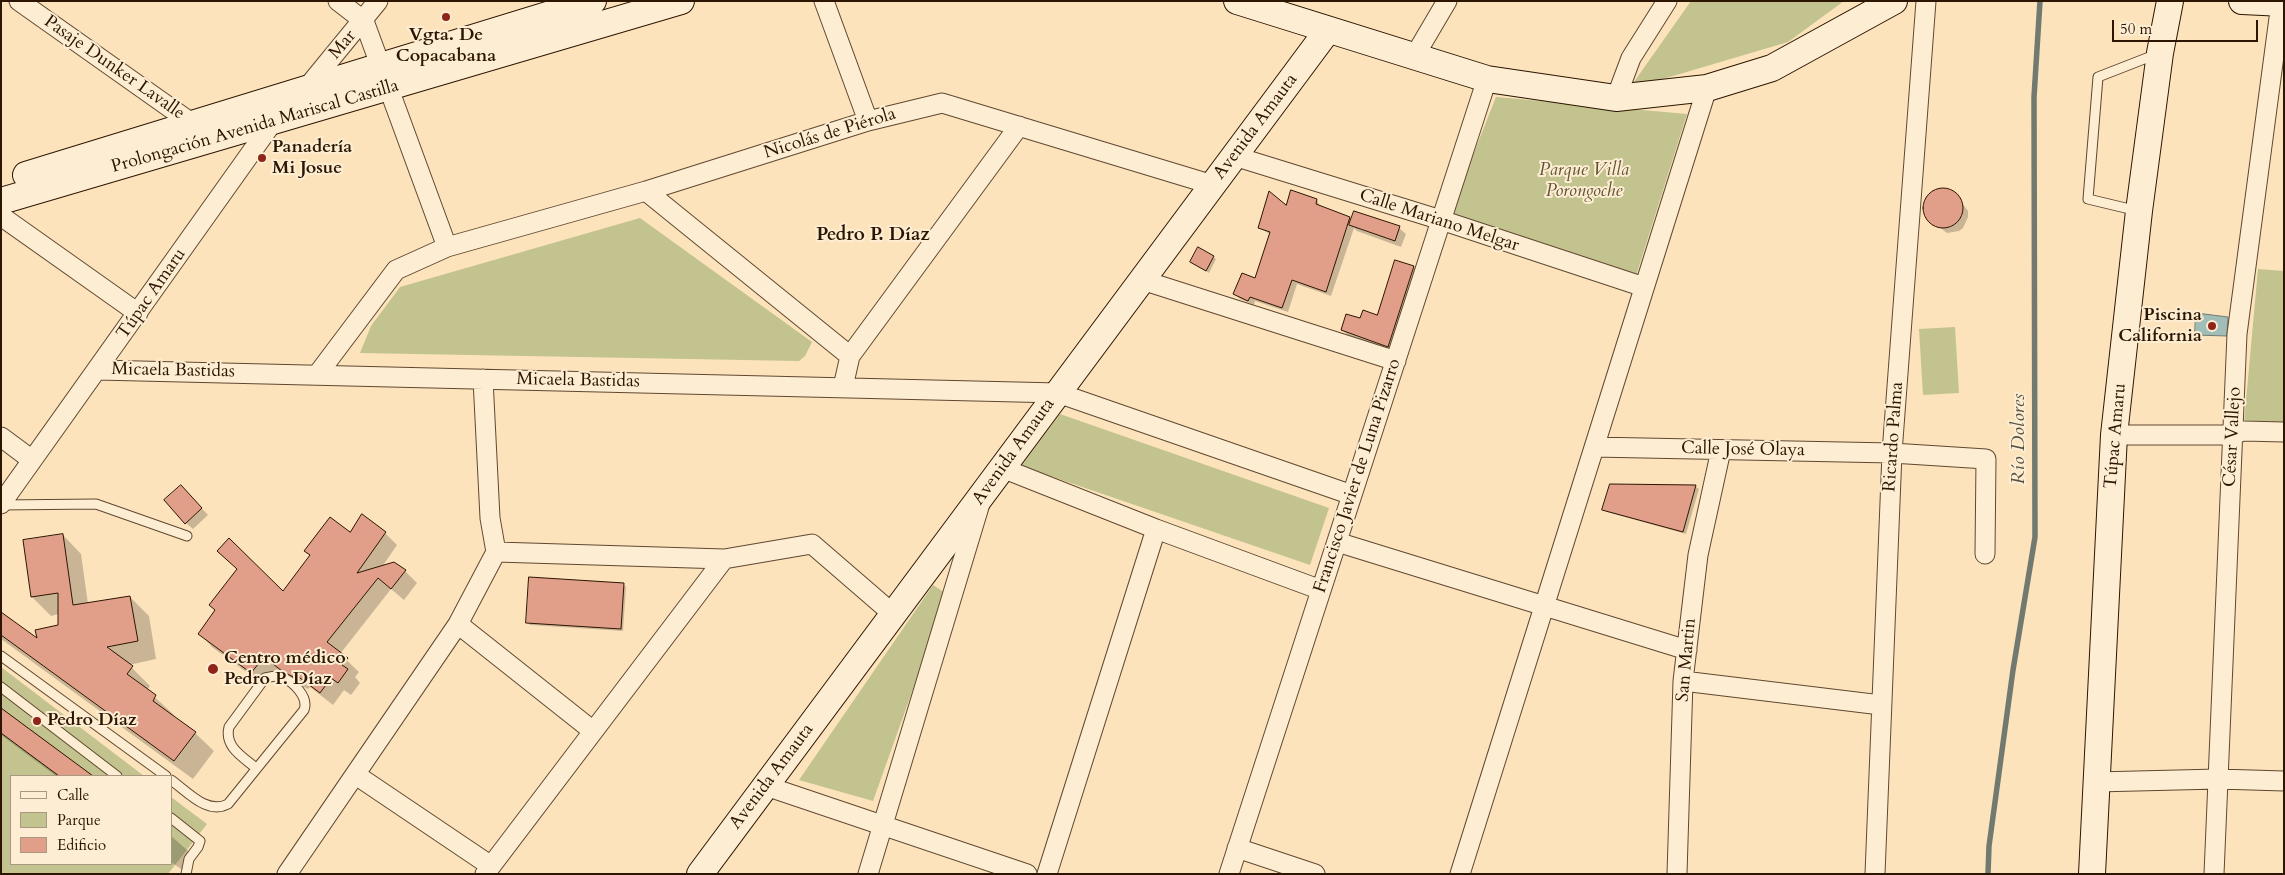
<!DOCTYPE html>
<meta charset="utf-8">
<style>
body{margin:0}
#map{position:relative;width:2285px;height:875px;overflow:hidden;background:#fce3bc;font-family:Cardo,serif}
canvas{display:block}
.frame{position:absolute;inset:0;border:2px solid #2c1501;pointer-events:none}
.legend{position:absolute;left:10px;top:775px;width:162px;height:90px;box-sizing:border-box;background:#fdedd3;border:1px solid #a9977f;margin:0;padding:6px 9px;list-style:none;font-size:15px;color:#2c1501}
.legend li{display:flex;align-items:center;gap:10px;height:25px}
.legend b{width:25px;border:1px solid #a9977f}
.scale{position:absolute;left:2112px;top:20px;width:146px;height:22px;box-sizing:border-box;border:2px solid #2c1501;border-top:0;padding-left:6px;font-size:15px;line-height:18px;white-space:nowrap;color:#2c1501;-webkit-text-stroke:4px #fdedd3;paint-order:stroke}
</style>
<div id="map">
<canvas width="2285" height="875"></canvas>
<div class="frame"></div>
<ul class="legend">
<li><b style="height:6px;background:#fdedd3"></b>Calle</li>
<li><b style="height:14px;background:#c2c38e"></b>Parque</li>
<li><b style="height:14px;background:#e19e89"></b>Edificio</li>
</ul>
<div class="scale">50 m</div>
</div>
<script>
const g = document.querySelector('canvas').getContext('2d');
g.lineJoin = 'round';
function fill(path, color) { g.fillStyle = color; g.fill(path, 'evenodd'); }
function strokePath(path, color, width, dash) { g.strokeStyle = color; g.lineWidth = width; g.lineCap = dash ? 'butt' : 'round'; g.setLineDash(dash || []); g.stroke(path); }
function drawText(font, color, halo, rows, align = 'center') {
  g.font = font + ' Cardo,serif'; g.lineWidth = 4; g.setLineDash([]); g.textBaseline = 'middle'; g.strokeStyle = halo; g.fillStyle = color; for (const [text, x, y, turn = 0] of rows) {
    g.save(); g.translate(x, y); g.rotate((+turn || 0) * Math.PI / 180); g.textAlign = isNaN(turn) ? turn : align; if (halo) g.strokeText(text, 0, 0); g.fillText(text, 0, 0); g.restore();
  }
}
fill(new Path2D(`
 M1691 1H1844L1788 42 1629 89Z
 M1496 97 1687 114 1636 276 1448 218Z
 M640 218 812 342 805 356 799 361 360 353 371 326 400 287Z
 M2258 269 2284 271V423H2244Z
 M1955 327 1959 393 1923 395 1919 329Z
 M1060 414 1329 508 1310 565 1021 466Z
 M933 585 947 594 873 801 799 780Z
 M1 667 144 776H11V864H171V797L207 824 168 874H1Z`), '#c2c38e');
const water = new Path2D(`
 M2196 313 2228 317 2227 336 2195 335Z`);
fill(water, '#a1bdb8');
strokePath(water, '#727a6f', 1);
fill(new Path2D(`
 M1938 190 1950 191 1955 194 1968 211V217L1963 228 1959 231 1947 233 1930 220 1925 209 1928 197Z
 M1317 200 1321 208 1352 221 1399 228 1406 234 1401 247 1357 231 1354 228 1331 296 1297 284 1288 312 1255 301 1254 305 1240 299 1235 294 1256 279 1271 235 1260 228 1287 207Z
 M1213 257 1216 259 1209 273 1191 262Z
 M1396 261 1414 267 1420 274 1394 352 1349 336 1342 330 1361 319 1377 316Z
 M1611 485 1696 487 1699 489 1686 534 1607 512 1604 509Z
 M187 493 208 515 193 529 186 523Z
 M350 533H385L397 545 382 567 405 571 417 583 404 600 391 589 340 654 359 672 355 677 360 683 351 695 344 690 333 705 310 687 308 689 296 683 277 669 264 685 212 647 200 634 283 593 311 556 306 551Z
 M63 535 81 554 88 604 130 597 149 616 156 659 129 665 150 686 147 690 174 715 173 717 195 733 214 751 193 779 1 639V614L38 641 59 626V614L51 616 32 597Z
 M623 584 626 587 623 631 530 625 527 622Z
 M1 709 91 776H56L1 735Z
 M171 836 195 857 184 871 171 862Z`), '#0003');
strokePath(new Path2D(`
 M1988 874 1989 846 2013 670 2035 537 2034 97 2040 1`), '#727a6f', 5.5);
const building = new Path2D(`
 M1923 208a20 20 0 1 1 40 0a20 20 0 1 1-40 0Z
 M1291 190 1317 199 1316 204 1350 217 1326 292 1292 280 1282 308 1250 297 1248 301 1233 294 1242 273 1255 278 1270 232 1258 228 1269 191 1286 205Z
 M1354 211 1400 226 1395 241 1349 225Z
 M1198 247 1214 256 1206 271 1190 262Z
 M1395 260 1414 266 1388 347 1341 330 1346 314 1360 318 1363 310 1377 315Z
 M1610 484 1696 485 1683 532 1602 510Z
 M181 485 202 508 185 524 164 500Z
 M362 514 386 532 357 573 394 562 406 570 391 589 378 578 327 642 348 658 342 665 348 669 338 683 331 678 320 693 296 675 295 678 282 671 264 657 251 673 198 634 215 610 209 605 237 569 217 551 229 538 283 591 310 555 304 551 330 517 350 532Z
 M63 534 73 605 130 596 138 641 107 647 133 666 127 674 156 695 153 701 196 732 174 761 1 635V612L37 638 35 630 58 625V593L31 597 23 540Z
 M529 577 624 583 621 629 526 623Z
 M1 708 93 776H59L1 733Z`);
fill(building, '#e19e89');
strokePath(building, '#2c1501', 1);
const lane = new Path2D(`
 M2138 211 2088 199 2098 77 2157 54
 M1 505 96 504 187 536
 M1 656 166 776
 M1 687 117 776
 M171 780C188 792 207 815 228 804L304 710C309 697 293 681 281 677 275 675 270 677 265 678L229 727C224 747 243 757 256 768
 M171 818 200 841 198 847 189 859 186 874`);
const street = new Path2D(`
 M19 1 193 124 196 132
 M338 1 364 21
 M824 1 868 121
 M1414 57 1447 1
 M306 89 378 1
 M1616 98 1631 58 1667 1
 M1234 156 1441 220 1644 287
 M646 191 850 356
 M1 216 138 313
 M447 247 646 191 868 121 942 103 1213 185
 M1142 280 1396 361
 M98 370 1058 393 1352 495
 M317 375 396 270 447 247 364 21
 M483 379 490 518 496 552 724 559 812 544 893 614
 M843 387 850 356 1019 126
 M2114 435H2233L2243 431 2284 432
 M1 437 32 460
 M1594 447 1892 453 1986 459 1985 554
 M1002 468 1156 529 1321 590
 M1 504 275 119
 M1337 542 1687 650
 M458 624 593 731
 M1683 681 1881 705
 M356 775 491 866
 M2096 782 2218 779 2284 781
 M766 786 1027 874
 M1237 848 1315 874
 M287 874 458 624 496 552
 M485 874 724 559
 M868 874 979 507
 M1047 874 1156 529
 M1229 874 1487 79
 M1460 874 1707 88
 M1677 874 1683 681 1698 555 1721 450
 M1875 874 1892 453 1926 1
 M2214 874 2237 334 2281 3`);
const secondary = new Path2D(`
 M1237 1 1487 79 1616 98 1707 88 1772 68 1894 1
 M2242 1 2284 3
 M26 175 593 1
 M1 201 681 1
 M700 874 1328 30
 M2092 874 2114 435 2139 211 2160 53 2170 1`);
strokePath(lane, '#604830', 11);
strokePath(street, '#604830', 21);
strokePath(secondary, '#2c1501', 28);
strokePath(lane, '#fdedd3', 9);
strokePath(street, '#fdedd3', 19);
strokePath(secondary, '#fdedd3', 26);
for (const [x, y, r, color] of [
 [446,17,5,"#8f2418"],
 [262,158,5,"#8f2418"],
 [2212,326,5,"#8f2418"],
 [213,669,6,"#8f2418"],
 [37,721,5,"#8f2418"]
]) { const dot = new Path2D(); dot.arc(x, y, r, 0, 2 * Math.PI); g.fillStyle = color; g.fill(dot); strokePath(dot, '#fdedd3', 2); }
drawText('bold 18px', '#2c1501', '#fdedd3', [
 ["Vgta. De",446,36,"center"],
 ["Copacabana",446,57,"center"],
 ["Panadería",272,148],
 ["Mi Josue",272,169],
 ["Piscina",2202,316,"right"],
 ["California",2202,337,"right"],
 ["Centro médico",224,659],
 ["Pedro P. Díaz",224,680],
 ["Pedro Díaz",47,721]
], 'left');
drawText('18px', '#2c1501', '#fdedd3', [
 ["Mar",343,45,-50],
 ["Pasaje Dunker Lavalle",114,68,35],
 ["Prolongación Avenida Mariscal Castilla",255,127,-16],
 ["Avenida Amauta",1256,127,-53],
 ["Nicolás de Piérola",830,134,-17],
 ["Calle Mariano Melgar",1439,221,18],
 ["Túpac Amaru",152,294,-55],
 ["Micaela Bastidas",173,371,1],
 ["Micaela Bastidas",578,381,1],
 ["Túpac Amaru",2116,436,-85],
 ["Ricardo Palma",1894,437,-86],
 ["César Vallejo",2233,437,-87],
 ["Calle José Olaya",1743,450,1],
 ["Avenida Amauta",1014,452,-54],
 ["Francisco Javier de Luna Pizarro",1358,476,-72],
 ["San Martin",1687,660,-85],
 ["Avenida Amauta",772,777,-53]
]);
drawText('italic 18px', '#605232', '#fdedd3', [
 ["Parque Villa",1584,171],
 ["Porongoche",1584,192]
]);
drawText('bold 19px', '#2c1501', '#fdedd3', [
 ["Pedro P. Díaz",873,236]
]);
drawText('italic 19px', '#555041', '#fdedd3', [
 ["Río Dolores",2020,439,-90]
]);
</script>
